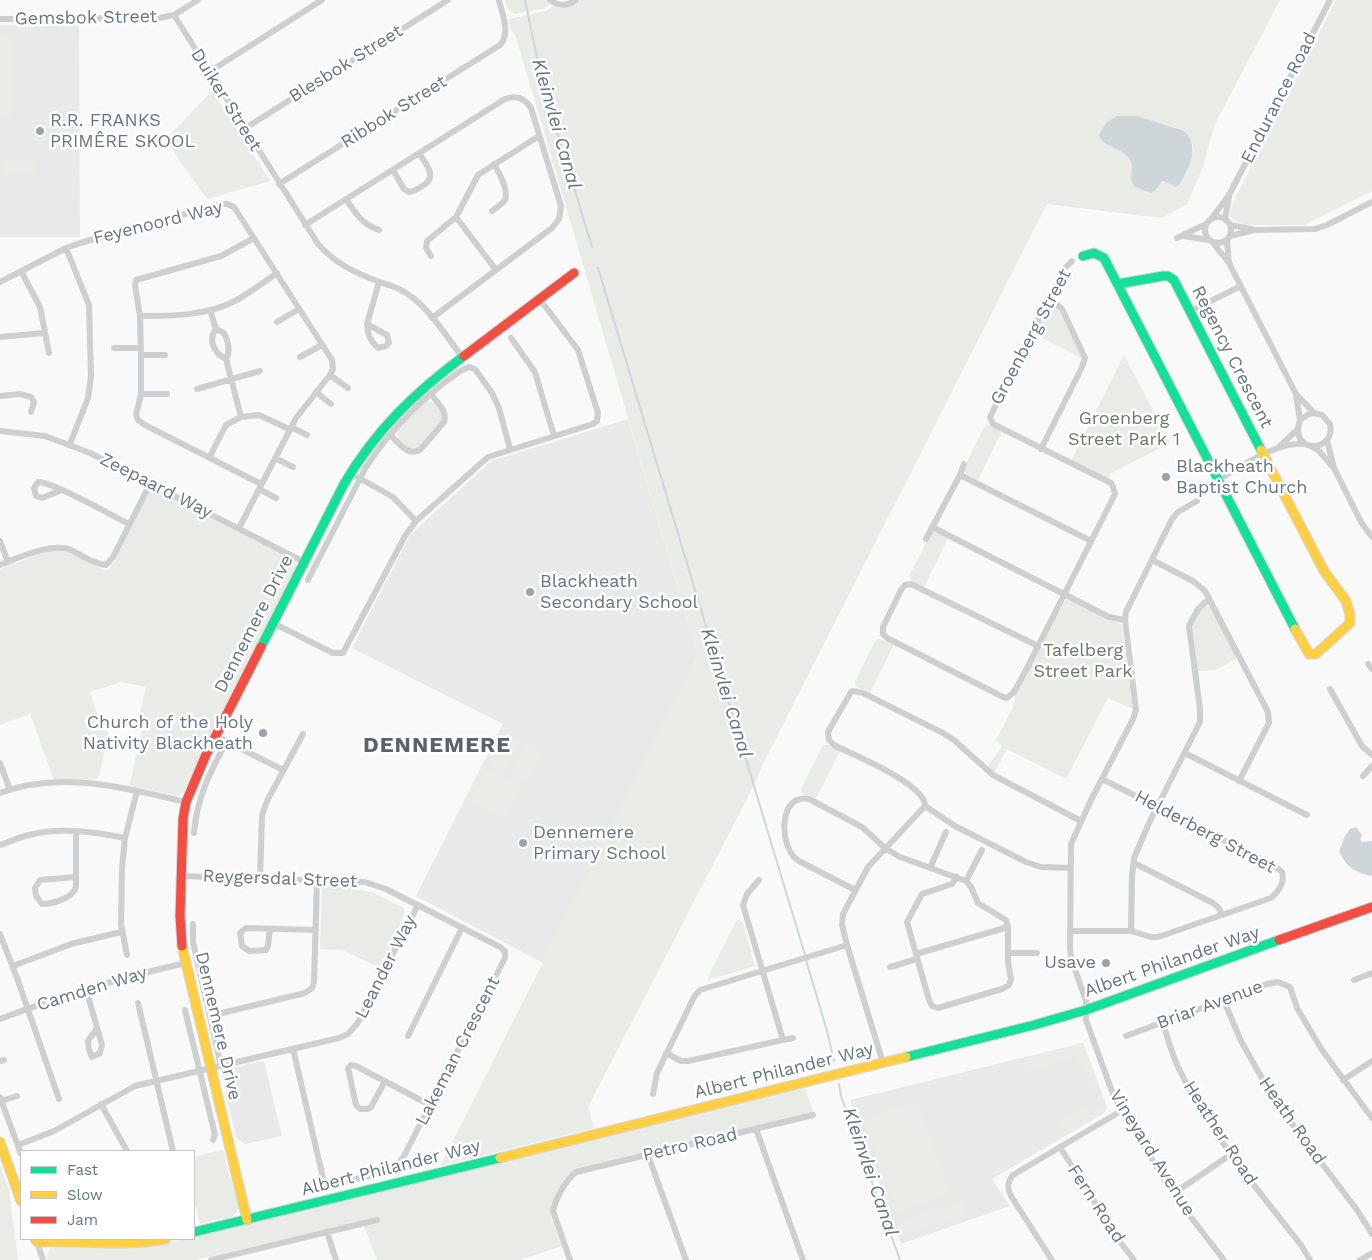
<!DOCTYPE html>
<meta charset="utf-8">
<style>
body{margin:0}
#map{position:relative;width:1372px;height:1260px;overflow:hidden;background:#f9f9f9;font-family:"Work Sans",sans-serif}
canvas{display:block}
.legend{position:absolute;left:20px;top:1150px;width:175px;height:90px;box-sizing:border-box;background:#fff;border:1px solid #c1c8cd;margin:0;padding:6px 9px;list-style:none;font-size:15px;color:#657683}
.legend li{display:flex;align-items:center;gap:10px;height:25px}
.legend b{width:25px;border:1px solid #c1c8cd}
</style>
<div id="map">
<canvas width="1372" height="1260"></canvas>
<ul class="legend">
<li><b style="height:6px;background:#16e098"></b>Fast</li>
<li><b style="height:6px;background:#ffcf43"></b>Slow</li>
<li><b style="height:6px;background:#f24e42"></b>Jam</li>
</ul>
</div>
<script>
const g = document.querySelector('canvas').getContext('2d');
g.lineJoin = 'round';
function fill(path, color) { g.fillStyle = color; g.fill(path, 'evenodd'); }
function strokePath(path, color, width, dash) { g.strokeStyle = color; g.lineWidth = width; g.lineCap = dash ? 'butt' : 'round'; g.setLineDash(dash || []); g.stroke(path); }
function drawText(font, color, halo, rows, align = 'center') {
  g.font = font + ' "Work Sans",sans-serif'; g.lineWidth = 5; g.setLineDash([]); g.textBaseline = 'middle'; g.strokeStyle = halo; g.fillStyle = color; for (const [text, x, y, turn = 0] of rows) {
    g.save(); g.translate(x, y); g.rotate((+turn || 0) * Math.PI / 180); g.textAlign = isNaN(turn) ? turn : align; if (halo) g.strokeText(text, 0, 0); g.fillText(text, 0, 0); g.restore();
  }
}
fill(new Path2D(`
 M0 25H79L80 237H0Z
 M628 419 698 656 543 963 416 896 503 724 352 648 410 535 491 461Z
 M1083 1043 1107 1107 1104 1113 992 1179 1010 1206 901 1244 850 1100Z
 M264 1061 282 1136 245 1144 236 1138 222 1076 226 1069Z`), '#e8e9e9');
fill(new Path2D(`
 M505 0H547L550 4 545 8 514 14 507 8Z
 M581 0H1280L1214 126 1203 167 1187 204 1162 218 1047 204 761 768 752 789 588 1107 594 1128 440 1166 698 656 516 37 510 28 509 19 546 11 552 6C564 11 571 6 581 0ZM1117 116H1138L1176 128 1187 134 1193 145 1192 158 1186 174 1172 185 1168 182 1160 183 1151 193 1139 189 1131 175C1135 157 1123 149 1107 144L1113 118Z
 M1336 0H1372V191L1304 225H1244L1243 224C1224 219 1231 209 1237 195Z
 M0 36H11L12 117H0Z
 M212 91 270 181 207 199 165 140Z
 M3 159H34L35 174 3 175Z
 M1051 306H1055L1058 309 1082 358 1034 334 1048 308Z
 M1124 355 1170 443 1110 474 1109 480 1071 461Z
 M427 401 434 403 442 414V421L419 447 414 449C406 448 397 441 397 432L418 408Z
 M988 425 1002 431 978 480 965 474 964 468 984 427Z
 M154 490 287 557C293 560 297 564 294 572L196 764 184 792 177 796 131 786 130 782 142 731 136 730 146 687 121 682 90 692 102 729 109 733 98 779 54 780 30 714 0 725V569L51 550 69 552 103 570H108L111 567 148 493Z
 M935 531 948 538 924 587 911 580 909 576 931 533Z
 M1067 600 1071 601 1109 620 1121 624 1133 709 1108 698 1066 779 1007 749 993 775 986 769 1002 746 996 740 1013 707 1015 696 1063 603Z
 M1206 606 1211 607 1237 658 1216 670 1198 671 1192 625 1199 612Z
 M880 639 894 644 870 693 856 686 855 681 876 640Z
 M505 732 522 741 505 774 489 765Z
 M526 742 543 751 526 784 509 775Z
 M824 745H828L840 751 815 800 803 794 801 788 822 747Z
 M487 767 521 784 504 818 470 801Z
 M325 885 351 886 354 889 372 892 404 908C406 918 397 925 397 935L380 968 342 950 320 949 322 888Z
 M737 920H740L743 923 755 966 708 980V977Z
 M1083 1043 1099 1085 1085 1093 1082 1086 1089 1082 1075 1056 1067 1061 1065 1057 1039 1074 1036 1068 1029 1072 1021 1059Z
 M804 1087 814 1113 579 1169 553 1200 551 1217 562 1246 520 1260H377L364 1226 379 1223 378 1217 194 1260H47V1255L50 1249 57 1245 140 1248 184 1239H194V1236Z
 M917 1100 951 1194 897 1213 863 1119Z
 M1106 1105 1104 1113 1066 1135 1058 1122 1085 1106 1091 1114Z
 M221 1150 224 1152C226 1160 227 1172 231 1180 238 1194 246 1213 225 1220L223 1218 200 1224 196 1207 194 1205V1157Z
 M0 1164 9 1190 18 1260H0Z
 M962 1200 967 1215 936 1226 931 1211Z
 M929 1211 934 1226 904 1236 898 1222Z`), '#e8ebe6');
fill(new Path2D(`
 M1117 116H1138L1184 131C1201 147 1189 169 1179 185L1176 187C1155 176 1166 183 1151 193L1135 187C1127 178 1135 169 1130 160 1123 147 1103 148 1099 135L1106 123Z
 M1356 827 1362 835 1360 840 1362 842 1372 841V876C1354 872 1347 868 1339 851L1345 836 1350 829Z`), '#ced6d9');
strokePath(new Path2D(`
 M525 0 543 86 592 247
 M598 268 805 955
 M806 960 827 1031 834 1061
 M839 1084 841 1096 900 1260`), '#ced6d9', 2);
const fast = new Path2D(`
 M1083 256 1094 253 1104 258 1295 629
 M1118 284 1163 276H1168L1174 280 1261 450
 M261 647 344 484C376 430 414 393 464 356
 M906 1057 1034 1025 1086 1010 1279 940
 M194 1232 500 1158`);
const slow = new Path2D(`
 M1261 450 1324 571 1346 601 1350 615V623L1316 654H1309L1295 629
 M182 946 247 1220
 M0 1142 21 1201
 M500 1158 906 1057
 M35 1239 37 1242C80 1240 123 1247 166 1239`);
const jam = new Path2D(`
 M464 356 574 273
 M1279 940 1372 907
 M182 946 180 916 183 819 186 802 205 757 261 647`);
strokePath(fast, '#d5d6d7', 11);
strokePath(slow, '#d5d6d7', 11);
strokePath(jam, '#d5d6d7', 11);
strokePath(new Path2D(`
 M550 0C559 7 567 6 576 0
 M174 15 318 244C335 263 353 272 377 281 384 284 392 285 399 289 426 302 444 333 462 357
 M0 19 159 18 174 15 198 0
 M209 72 322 0
 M244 129 448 0
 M393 170 404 189 409 192C415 191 419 188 424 185 438 176 425 163 419 153
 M279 184 500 45C511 33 502 14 499 0
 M346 199C355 213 362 224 379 230
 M492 211C496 208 502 204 505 200 509 191 499 172 494 164
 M1205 230a13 13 0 1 1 26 0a13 13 0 1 1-26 0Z
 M456 217 496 270
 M1212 218 1229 195 1330 0
 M1225 219 1229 197
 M305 225 505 99C516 95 525 98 531 108L561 206 559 219 552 228 432 318
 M1231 225 1255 230 1315 229 1327 225 1372 202
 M1184 236 1209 240
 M1230 236 1251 231
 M254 238 221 256 136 280 135 285 140 316 141 355V394L136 415 138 420 145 425 261 484
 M1177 238 1206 224
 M1227 241 1229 263
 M1213 243 1229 263 1296 394 1314 413 1322 415 1330 424C1336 454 1288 454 1300 420L1309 414 1314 413
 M66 248 89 305 91 376 88 398 70 444
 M431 256 426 248 427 241 456 217 478 175 539 136
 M21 271 40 307 49 353
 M0 282 66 248 80 243 221 204H227L234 207 332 360 333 369 330 375 296 418 239 528
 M210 310 216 329 224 333C228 341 231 351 226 359L241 417
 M1191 311 1241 286
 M140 316C171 316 206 316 235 301 249 293 263 283 277 273
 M277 322 299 309
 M367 324 387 335 389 343 386 346 378 348C371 342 367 334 367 324L379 282
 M216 329C207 340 215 354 226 359
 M0 337 44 333
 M511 338 535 372 554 436
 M114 348H141
 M141 355H165
 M300 357 322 345
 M330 375 348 388
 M197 389 260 371
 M316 392 331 404
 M141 394H167
 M1296 395 1300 420
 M0 396 20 394 31 397 34 402 31 412
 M291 427 307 435
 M0 431 45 436 90 453 304 562
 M391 436C399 443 409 458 421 449L444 422C448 412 437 402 431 394
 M1327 440 1334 468 1361 522 1372 537
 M1280 446 1298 429
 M1312 447 1319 451 1332 466
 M1041 449 1082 367 1085 358 1062 309 1050 298
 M209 458 226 425 241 417 259 415 289 429
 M275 458 293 467
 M350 473 393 497 416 521
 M960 475 1091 541
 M1219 479C1243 466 1277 441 1305 444
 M259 489 276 498
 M62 490 42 498 36 496 34 488 38 482C51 481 113 516 129 524
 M1197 501 1178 512 1172 519 1126 612 1125 620 1136 710 1133 719 1091 800 1071 844 1070 948 1071 958 1086 1001V1020L1114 1097 1173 1194 1224 1260
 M932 527 1109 617 1125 620
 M926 539 960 475 964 464
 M0 541 8 562
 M1152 560 1193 581 1205 591 1268 712 1269 723 1239 781
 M0 565C17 558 53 542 71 550 82 555 93 564 106 565L113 557 150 484
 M308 580 366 467C390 430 426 394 462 370L469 367 475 369 492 393 499 408 510 449
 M273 623 333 653H343L405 536 416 521 488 457 593 424 597 421 598 413 578 350 545 306 538 300
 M1038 646 911 584 905 585 901 590 883 627V634L887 638 1003 697 1007 698 1014 692 1027 668 1115 494 1113 487 1111 483 993 424 990 417 1064 269 1072 261
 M1368 664 1372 669
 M1330 689 1362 746 1372 755
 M216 736 283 770
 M1185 753 1307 815
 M0 763 10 790
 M1363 776 1372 766
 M0 793C62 770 124 788 186 802
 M925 806C926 784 853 755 834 745L829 740 828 732 851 692 853 691 863 693 943 733 954 740 993 775 1081 821
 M925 806 955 826 1026 862 1041 867 1070 868
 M194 833C197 797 210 772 227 741
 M0 845C10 842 19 837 29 835 60 827 95 832 125 838
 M1134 863 1213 903 1219 908 1222 915
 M930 868 946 832
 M181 876 365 882 386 889 500 947 505 951V958L404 1156 393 1170 336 1184H327L324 1182 293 1049
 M75 877 40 880 35 888 36 896 42 904C53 904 73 898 76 887V832
 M260 878 262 815 267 801 303 734
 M966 881 982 850
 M855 890 799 861C778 849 778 792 809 799L862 827 885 848 900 857 966 881 971 887 978 903 1006 920 1008 927V962L1011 979 1009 985 1002 989 938 1008 932 1006 929 1000 907 922 922 894 952 884 957 877
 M193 924V942L221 1066
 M270 929 268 946 266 950 249 951 242 946 240 933 246 928 316 930
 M1070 931H1131L1151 937H1158L1271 898C1279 891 1285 882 1282 872L1273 865 1102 779
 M1131 931 1132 877 1134 858 1149 823 1200 722V709L1189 626 1198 609 1209 599
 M0 934 17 978 59 1099
 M1008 953H1037
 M916 954 1008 927
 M127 955 121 924 122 868 125 838 137 791
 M13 966 71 944 121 932
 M890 967 917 959
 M1354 980 1372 973
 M86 989 102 1045 100 1053 92 1057 89 1050 88 1041 97 1028
 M1224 1001 1241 1041 1263 1080 1293 1125 1357 1210 1372 1234
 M138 1003 173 1151
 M185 1010 215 1135 213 1140
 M210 1016 305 993 312 988 314 982 317 880
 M0 1019C61 996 122 977 186 963
 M1163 1023C1168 1040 1173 1058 1181 1073 1212 1136 1258 1190 1301 1245L1310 1260
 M408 1036 462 928
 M1126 1036 1267 984 1278 982 1290 987 1297 1008 1322 1050 1372 1118
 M783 1040 793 1038
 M666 1053 681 1061H688L783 1040 743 905 747 894 759 880
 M0 1061 4 1060
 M883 1063 847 945 842 925 843 914 868 867 925 806
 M1343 1080 1372 1061
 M385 1081 371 1107 367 1109H360L356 1105 348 1068 351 1065 356 1066 430 1105
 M653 1094 657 1073 694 997 700 990 847 945
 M0 1097 21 1154
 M1 1101 17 1096
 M101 1104 127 1151
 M756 1129 803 1260
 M18 1145 54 1131 135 1086 339 1038 348 1034 357 1024 418 905
 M1060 1147 1117 1238 1134 1260
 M648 1155 686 1260
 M1173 1194 1230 1155
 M327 1232 336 1260
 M37 1242 43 1260
 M211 1260 377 1220
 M570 1260 553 1211C556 1198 565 1181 576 1172L813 1115
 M1052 1260 1011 1196C1007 1188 1007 1182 1013 1175L1121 1111
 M1360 1260 1372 1253`), '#cecfd0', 6);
strokePath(fast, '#16e098', 9);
strokePath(slow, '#ffcf43', 9);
strokePath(jam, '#f24e42', 9);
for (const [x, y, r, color] of [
 [40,131,5,"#99a4ac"],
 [1166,477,5,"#99a4ac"],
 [530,592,5,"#99a4ac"],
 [263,733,5,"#99a4ac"],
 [523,843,5,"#99a4ac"],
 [1106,963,5,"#99a4ac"]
]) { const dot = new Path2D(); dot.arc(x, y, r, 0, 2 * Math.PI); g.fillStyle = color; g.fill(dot); strokePath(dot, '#fff', 2); }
drawText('18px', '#657683', '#fff', [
 ["Gemsbok Street",86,18,-1],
 ["Blesbok Street",346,64,-32],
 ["Endurance Road",1279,98,-63],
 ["Duiker Street",226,100,58],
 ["Ribbok Street",394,112,-32],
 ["Feyenoord Way",158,223,-14],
 ["Groenberg Street",1031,337,-62],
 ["Regency Crescent",1232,357,63],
 ["Zeepaard Way",156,486,27],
 ["Dennemere Drive",254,624,-63],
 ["Helderberg Street",1205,832,28],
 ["Reygersdal Street",280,879,2],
 ["Albert Philander Way",1172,962,-19],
 ["Leander Way",386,967,-63],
 ["Camden Way",92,989,-17],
 ["Briar Avenue",1210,1005,-20],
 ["Dennemere Drive",218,1026,77],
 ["Lakeman Crescent",458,1051,-63],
 ["Albert Philander Way",784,1071,-14],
 ["Heath Road",1292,1121,55],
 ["Heather Road",1220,1133,57],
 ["Petro Road",690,1145,-13],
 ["Vineyard Avenue",1152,1153,58],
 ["Albert Philander Way",391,1168,-14],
 ["Fern Road",1096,1204,57]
]);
drawText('18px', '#657683', '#fff', [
 ["R.R. FRANKS",50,121],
 ["PRIMÊRE SKOOL",50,142],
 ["Blackheath",1176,467],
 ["Baptist Church",1176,488],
 ["Blackheath",540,582],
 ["Secondary School",540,603],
 ["Church of the Holy",253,723,"right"],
 ["Nativity Blackheath",253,744,"right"],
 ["Dennemere",533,833],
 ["Primary School",533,854],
 ["Usave",1096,963,"right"]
], 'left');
drawText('18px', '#687a64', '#fff', [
 ["Groenberg",1124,419],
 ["Street Park 1",1124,440],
 ["Tafelberg",1083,651],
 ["Street Park",1083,672]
]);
drawText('italic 19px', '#60757c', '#fff', [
 ["Kleinvlei Canal",556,124,74],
 ["Kleinvlei Canal",726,693,73],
 ["Kleinvlei Canal",870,1172,71]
]);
g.letterSpacing = '1px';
drawText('bold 22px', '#57646e', '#fff', [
 ["DENNEMERE",437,746]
]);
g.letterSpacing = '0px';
</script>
